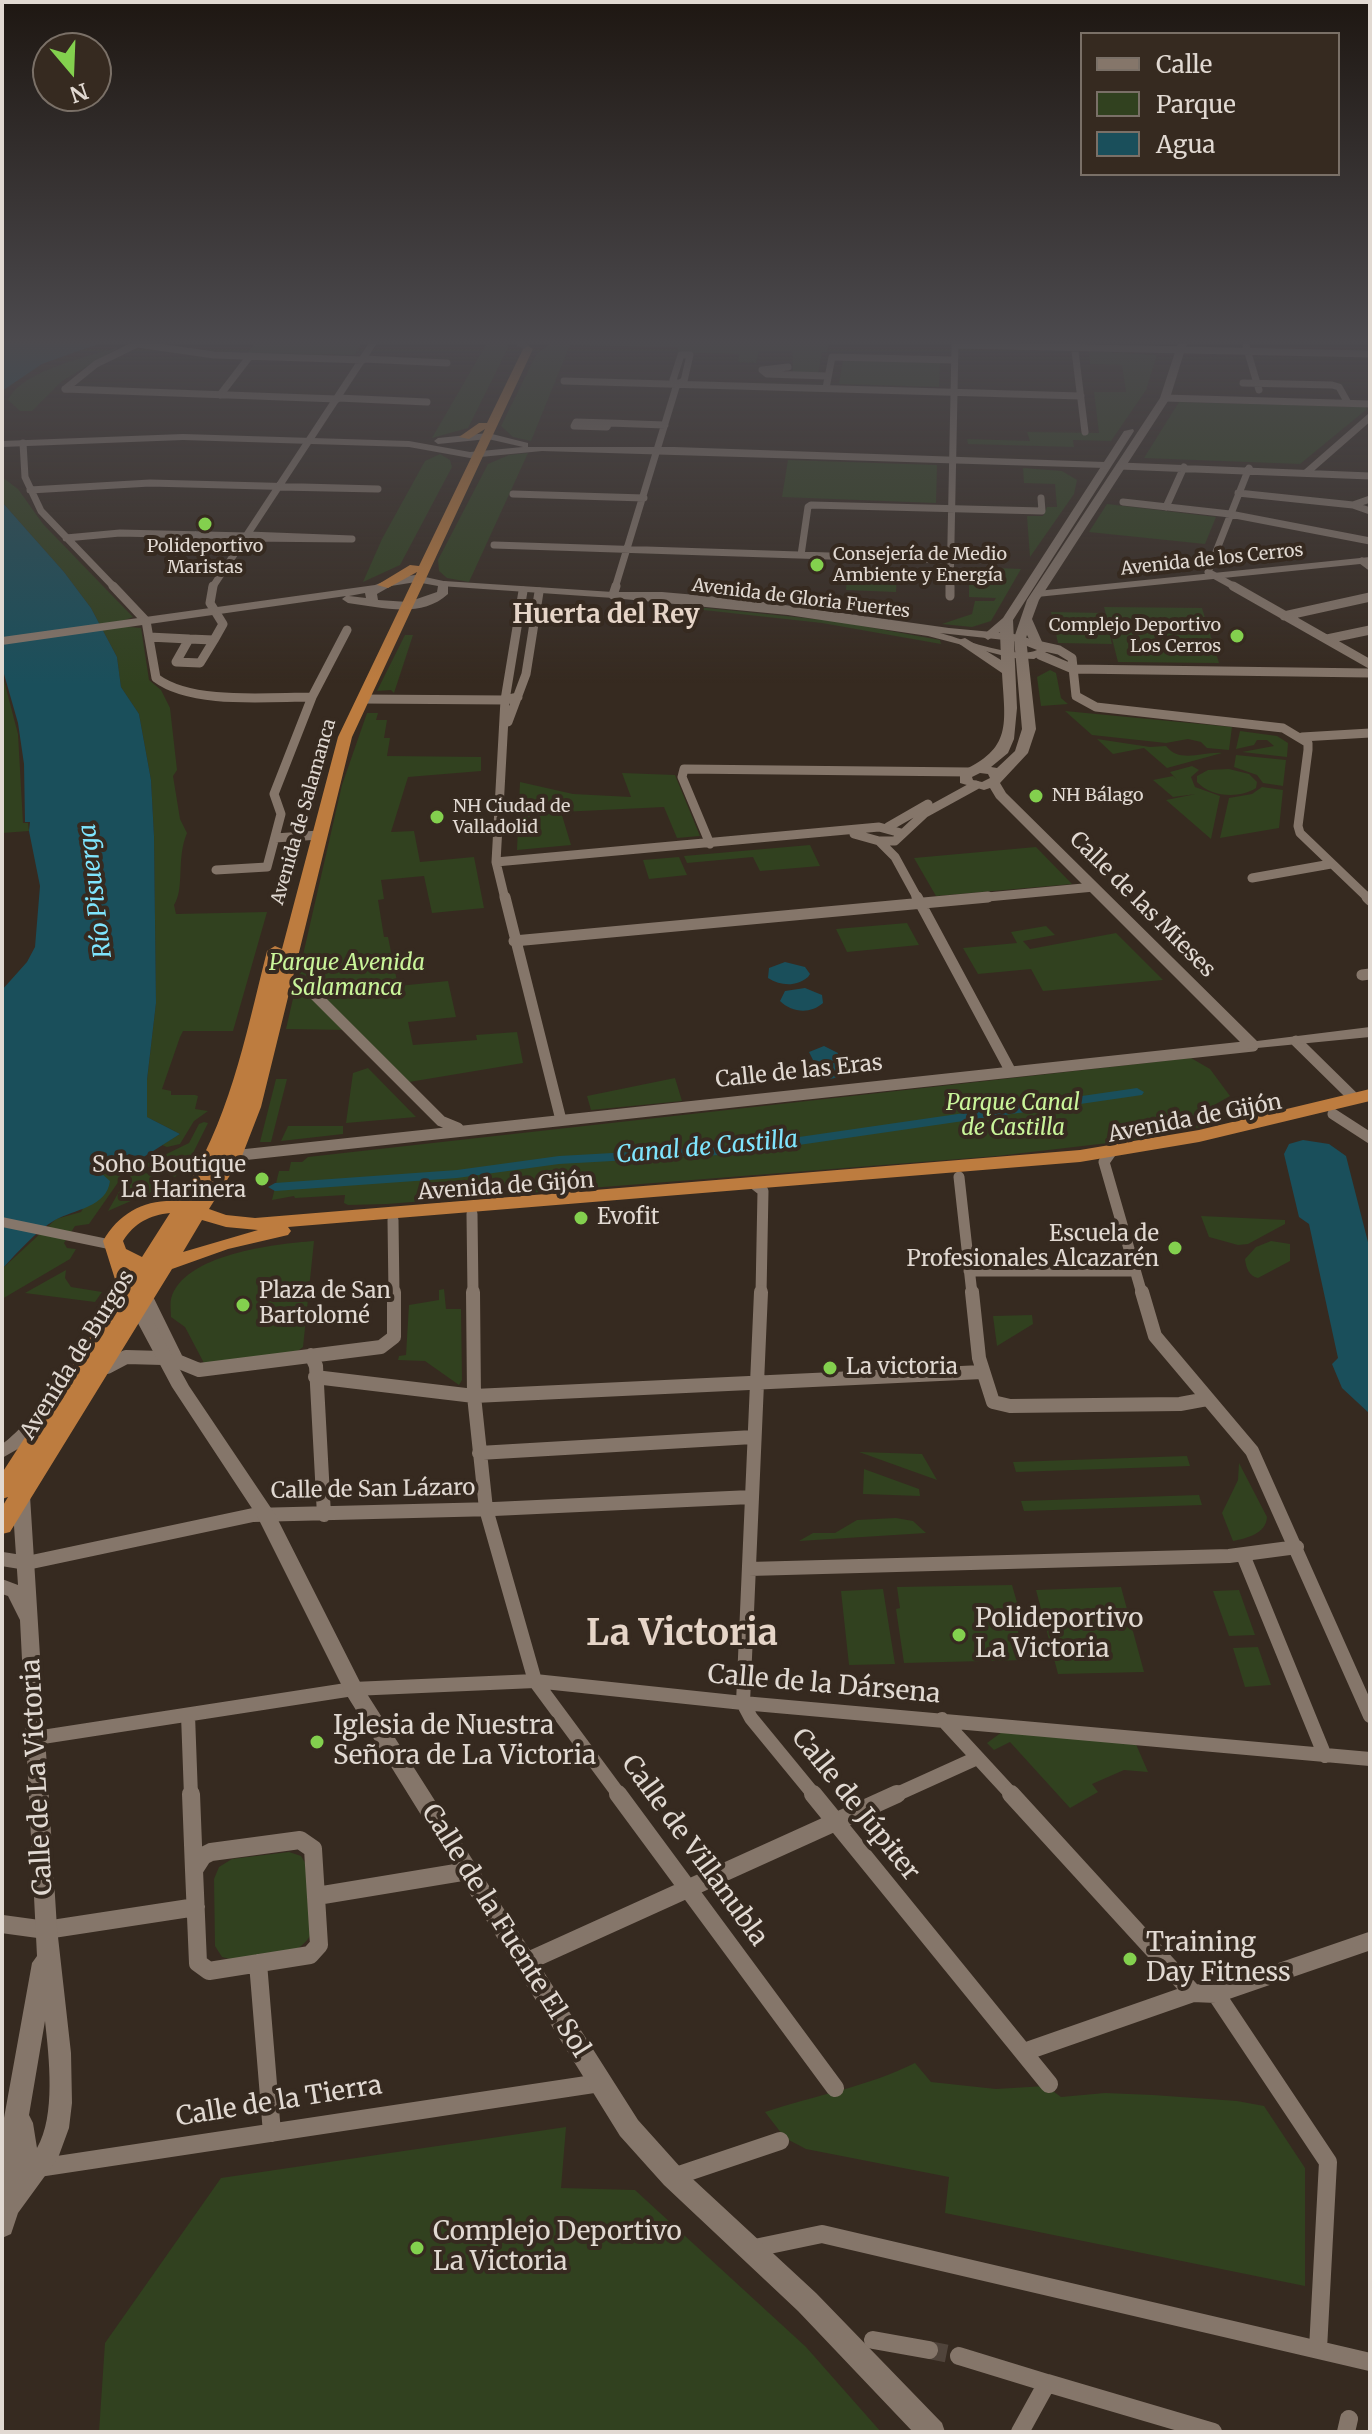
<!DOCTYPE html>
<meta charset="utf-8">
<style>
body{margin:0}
#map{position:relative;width:1372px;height:2434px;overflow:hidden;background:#362a20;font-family:Merriweather,serif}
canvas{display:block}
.frame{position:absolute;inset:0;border:4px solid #e1d9d2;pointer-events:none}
.legend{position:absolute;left:1080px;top:32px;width:260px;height:144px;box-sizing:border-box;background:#362a20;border:2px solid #7a7067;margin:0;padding:10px 14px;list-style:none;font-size:24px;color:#e1d9d2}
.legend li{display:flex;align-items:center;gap:16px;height:40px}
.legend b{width:40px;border:2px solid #7a7067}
.north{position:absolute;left:32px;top:32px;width:80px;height:80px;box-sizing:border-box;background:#362a20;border:2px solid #7a7067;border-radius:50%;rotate:161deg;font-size:22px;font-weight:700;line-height:32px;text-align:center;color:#e1d9d2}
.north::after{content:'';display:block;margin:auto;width:28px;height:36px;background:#83d04e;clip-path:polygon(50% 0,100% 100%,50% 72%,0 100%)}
</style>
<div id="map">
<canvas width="1372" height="2434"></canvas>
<div class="frame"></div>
<ul class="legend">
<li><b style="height:10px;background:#85766a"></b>Calle</li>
<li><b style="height:22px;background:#31411f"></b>Parque</li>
<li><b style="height:22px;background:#1a4f5b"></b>Agua</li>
</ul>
<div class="north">N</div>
</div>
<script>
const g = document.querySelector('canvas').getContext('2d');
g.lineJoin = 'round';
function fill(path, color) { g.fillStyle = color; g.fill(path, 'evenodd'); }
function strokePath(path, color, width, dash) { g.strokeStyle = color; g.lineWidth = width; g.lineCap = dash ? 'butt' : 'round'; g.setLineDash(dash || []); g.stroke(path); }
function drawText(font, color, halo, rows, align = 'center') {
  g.font = font + ' Merriweather,serif'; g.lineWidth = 8; g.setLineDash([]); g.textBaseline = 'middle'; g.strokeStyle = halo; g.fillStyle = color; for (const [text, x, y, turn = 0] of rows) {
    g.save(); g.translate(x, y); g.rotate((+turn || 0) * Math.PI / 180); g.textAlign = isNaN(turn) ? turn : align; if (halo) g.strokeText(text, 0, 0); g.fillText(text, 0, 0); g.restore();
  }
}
fill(new Path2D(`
 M255 343H362L354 355 247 353Z
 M487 343H507L508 348 468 428 432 438Z
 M552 343H829L827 352H822L818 374 793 373 792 351H759L756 363 738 362 739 354 677 353 678 347 570 345 531 441 513 437 501 426 537 353Z
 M120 347 62 381 32 411H20L8 400C21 371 91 355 120 347Z
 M1089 351 1157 355 1146 390 1111 441 1073 440 1074 447 968 444 967 439 1030 441 1027 432 1099 433 1094 392H1126L1122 365 1090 364Z
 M843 360 940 363 939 387 839 384Z
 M1179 402 1365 407 1367 409 1300 464 1144 458Z
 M528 453 469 582 447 578 439 571 438 560 488 464 509 455Z
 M440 454 450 460 452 467 400 565 363 582 382 539 425 461Z
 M788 460 937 465 936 503 782 497Z
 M1023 468 1062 471 1077 480 1074 494 1030 557 1027 516H1043L1047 507H1057L1055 484 1024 483Z
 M2 477 18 489 43 524 133 617 125 620 129 627 141 628 149 680 161 690 170 708 177 770 173 776 180 819 187 833C176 859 185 888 174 905L176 914 267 912 233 1031H183L180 1037 162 1089 171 1091V1095H195L198 1096 195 1109 208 1111 194 1121 180 1144 167 1147 162 1145 180 1134 147 1117V1080L156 1003 154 836 151 780 139 714 121 687 117 657 91 608 64 572 2 502Z
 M1107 504 1216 517 1205 544 1089 532Z
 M969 567 1021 569 991 621 972 627 942 624 972 614 975 601H994L996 598 969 597Z
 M847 573 897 575 896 592 846 590Z
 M677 605 835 621 940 640 941 644 822 623 676 607Z
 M1104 607 1202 608 1219 663 1118 662Z
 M1051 612 1104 613 1112 644 1058 643Z
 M405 635H413L394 693 391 690 377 691Z
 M1050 670 1056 673 1061 698 1068 704 1041 706 1037 677Z
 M2 673 18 734 23 823H28L29 831 2 833Z
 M1065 711 1232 727 1229 750 1207 748 1201 742 1188 739 1166 743 1092 735Z
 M367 713H378L376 720H387L384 738H390L387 756 481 757V771L408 777 391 832 414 831 420 862 474 857 484 908 432 913 424 876 381 880 384 899 378 900 384 937H388L398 986 448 981 456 1017 408 1022 413 1045 477 1040 476 1035 517 1032 523 1063 403 1083 350 1030 286 1029 342 785Z
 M1240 731 1277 736 1288 743 1287 757 1242 752 1274 746 1267 740H1257L1254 745 1236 749Z
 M1097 739 1150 747 1166 746C1180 764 1203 751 1222 753L1167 768 1144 748 1113 754Z
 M1236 755 1286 760 1283 786 1263 783 1257 775 1234 767Z
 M1192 766 1199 770 1191 777 1195 787 1220 796 1211 839 1166 800 1196 794 1173 797 1153 780 1173 776 1177 780 1170 772Z
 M1229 769 1249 774 1257 782 1256 788C1239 799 1211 797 1197 782V776L1208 770Z
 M622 773 675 775 700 836 677 838 664 807 561 812 571 845 517 850 520 782 573 794 631 797Z
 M1262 787 1283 790 1279 828 1220 838 1229 798 1252 794Z
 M810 845 820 866 760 871 753 857 687 863 684 856Z
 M1036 847 1072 884 936 896 914 858Z
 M679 857 687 875 649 879 643 860Z
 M907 923 919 945 847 952 836 929Z
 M1046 926 1055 935 1023 941 1030 949 1116 933 1163 980 1043 991 1031 969 978 974 963 948 1017 943 1011 932Z
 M1191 1058 1210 1069 1230 1096 1193 1117 1201 1127 1134 1140 997 1156 387 1204 348 1205 344 1203 345 1195 295 1198 294 1196 272 1200 279 1171H289L291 1162H302L308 1157Z
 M368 1068 416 1117 346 1123 353 1073Z
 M675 1078 682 1101 591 1110 587 1096Z
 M276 1079H287L271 1142H260Z
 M204 1122 208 1123 188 1163 175 1177 144 1165 189 1143 199 1124Z
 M288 1126H343V1134L281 1141Z
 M119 1160 126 1171 89 1224 75 1226 64 1243 67 1248 76 1249 70 1259 2 1299V1269L56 1219 81 1212 102 1174Z
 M138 1170 172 1183 108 1211 125 1181Z
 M1201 1216 1285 1220V1224L1248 1244 1238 1245 1209 1237Z
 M314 1241 303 1347 294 1354 205 1365 185 1327 171 1317C171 1312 170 1304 171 1299 183 1254 275 1244 314 1241Z
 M1271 1241 1290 1244V1261L1258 1278C1249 1276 1246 1268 1245 1259L1256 1247Z
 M66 1270 65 1278 71 1287 102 1292 95 1302 25 1293Z
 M444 1289 446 1309H461L462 1380 459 1385 425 1361 398 1360 399 1356 406 1355 409 1305 439 1300V1290Z
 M1032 1315 1033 1324 997 1346 993 1316Z
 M859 1452 922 1454 937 1480Z
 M1187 1456 1190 1466 1016 1472 1013 1462Z
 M1239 1463 1267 1517C1266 1534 1247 1538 1233 1541L1222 1513 1238 1480Z
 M864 1469 919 1489 920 1496 863 1494Z
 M1199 1495 1202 1505 1024 1511 1021 1501Z
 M896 1518 913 1521 926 1533 799 1541 813 1533H835L857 1520Z
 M1012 1585 1018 1606 1013 1607 1024 1660 904 1663 896 1609 900 1608 897 1587Z
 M1121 1587 1144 1672 1058 1674 1036 1590Z
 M883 1589 895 1664 849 1665 841 1591Z
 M1239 1590 1255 1635 1229 1636 1213 1591Z
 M1258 1647 1271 1685 1245 1687 1233 1648Z
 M1006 1729 1135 1742 1148 1772 1124 1770 1092 1784 1098 1792 1070 1808 1010 1742 994 1750 987 1743Z
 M289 1852 301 1856 307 1866 311 1934C299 1960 247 1965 222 1957L215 1946 214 1879 219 1867 232 1859Z
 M915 2063 931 2082 996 2089 1046 2086 1061 2097 1105 2093 1153 2095 1237 2101 1264 2106 1305 2168V2286L945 2213 949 2177 806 2149 785 2138 765 2112C816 2095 867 2087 915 2063Z
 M566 2127 561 2188 635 2190 806 2347 881 2432H99L105 2343 221 2178Z`), '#31411f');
fill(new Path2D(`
 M7 343H101L42 364 2 391V345Z
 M2 502 64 572 91 608 117 657 121 687 139 714 151 780 154 836 156 1003 147 1080V1117L180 1134 142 1158 129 1154 119 1160 117 1170 102 1174 110 1181C107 1207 73 1210 55 1220 35 1232 18 1252 2 1269V990L27 962 35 947 40 886 29 831 30 822H25L24 764 18 723 2 667Z
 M785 962 805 967 810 974 808 977C796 987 781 986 768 978L769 968Z
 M805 988 822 995 823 1003C811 1014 792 1013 780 1001L785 991Z
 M824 1046 838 1053V1058L831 1062 845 1067 844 1076 830 1079 816 1073 817 1067 823 1063 813 1060 809 1052Z
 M1303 1140 1329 1144 1346 1156 1370 1250V1414L1342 1388 1332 1364 1338 1358 1309 1224 1299 1217 1284 1154 1289 1144Z`), '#1a4f5b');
fill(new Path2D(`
 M1137 1088 1144 1092 1142 1095 737 1154 559 1164 457 1178 275 1191 268 1187 275 1183 457 1170 559 1156 737 1146Z`), '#1a4f5b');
strokePath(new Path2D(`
 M929 2350 959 2356`), '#50443b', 18, [18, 9]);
strokePath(new Path2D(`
 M522 348 524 343`), '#50443b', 11, [11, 6]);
strokePath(new Path2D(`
 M1074 343 1085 432
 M137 344 214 355 363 360
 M1246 346 1259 390
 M681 355H690L684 381 677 384 673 380Z
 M364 359 447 363
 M788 367 762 370 767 374 827 376
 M564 381 1081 396
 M1243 383 1332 385 1339 387 1348 403
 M826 388 832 357 953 360
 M65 389 337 399
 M65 389 96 364 139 343
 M220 395 250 356
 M338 398 427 402
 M1165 398 1370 404
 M576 422 609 423 607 427 574 426Z
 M609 423 665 425
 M23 443 25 477 41 511 115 588
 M1120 466 1370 476
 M1306 473 1370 417
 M30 490 150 483 378 489 279 487
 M1238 493 1353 505
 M513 494 644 498
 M1370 499 1353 505 1370 511
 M1123 502 1230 514 1370 541
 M1166 507 1184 467
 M196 535 187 549 192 548 202 535
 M66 538 120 533 247 536
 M246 538 352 539 248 535
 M494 545 951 560
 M801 555 808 507 811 505 1042 511 1041 498
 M1362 561 1370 567
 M212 588 373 343
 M615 588 677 384
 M950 588 955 345 1370 354
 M1237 588 1208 572 1249 468`), '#85766a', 7);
strokePath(new Path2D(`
 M113 586 146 621 156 678C192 705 268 697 312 697
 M213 586 210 603 223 624 214 640
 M1233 586 1370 664
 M613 595 616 586
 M950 596V586
 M1284 616 1370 597
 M149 637 189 639
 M189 639 214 640 200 663 176 662Z
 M1327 639 1370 630
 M1041 646 1059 650 1072 658 1076 696 1096 707 1283 728 1308 743V750L1298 826 1300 833 1369 899
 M1040 655 1073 669 1370 673
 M362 699 505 700 518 697
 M508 722 526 674 539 592
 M1302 737 1370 733
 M888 827 928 804
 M854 834 879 841H895L925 813 976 785
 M275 838 319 835
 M880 842 895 857 918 899
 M710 844 682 777 684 769 969 772
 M496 862 879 827 901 833
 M216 870 267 867 281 814 274 794 312 697 347 630
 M1252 878 1331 864
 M505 899 496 862 505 700 523 591
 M966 899 1094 887`), '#85766a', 9);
strokePath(new Path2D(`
 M505 897 561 1120
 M917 897 1011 1072
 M1367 897 1370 900
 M514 941 988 897
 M1362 975 1370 974
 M283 977 307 987 441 1121 458 1128
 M1296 1041 1354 1098
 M1333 1114 1370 1138
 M1111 1152 1104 1162 1142 1294
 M232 1156 1253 1046
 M959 1177 972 1294
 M753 1183 763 1191 761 1294
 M472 1214 473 1294
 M393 1220 394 1294
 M969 1271H1133`), '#85766a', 11);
strokePath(new Path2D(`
 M473 1292 474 1396 486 1509 535 1681 620 1796
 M761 1292 743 1703 751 1718 815 1796
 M972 1292 979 1358 993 1402 1010 1406 1180 1404 1207 1399
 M1142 1292 1155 1336 1252 1451 1370 1716
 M145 1296 177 1361 199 1370 381 1347 394 1337V1292
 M311 1355 316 1366 324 1515
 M107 1367 126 1357 163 1358
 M315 1377 474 1396 982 1372
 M479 1453 753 1437
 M1243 1555 1325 1756
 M2 1559 27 1563 253 1515 494 1509 751 1497
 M749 1569 1229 1556 1297 1547
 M188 1715 191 1796
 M942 1719 1013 1796
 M36 1738 353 1689 535 1681 743 1703 1370 1759
 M893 1796 977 1758`), '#85766a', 14);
strokePath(new Path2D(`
 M191 1794 194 1870
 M618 1794 835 2088
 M813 1794 1049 2084
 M1011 1794 1193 1993
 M300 1840 313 1849 319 1945 310 1955 209 1971 198 1963 194 1870 203 1856 211 1852Z
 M317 1896 468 1871
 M2 1924 46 1930 196 1907
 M526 1962 897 1794
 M258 1963 272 2133
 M1216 1994 1328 2162 1318 2349
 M1024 2052 1193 1993 1216 1994 1370 1941
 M38 2168 600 2083
 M673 2177 780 2141
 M750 2249 822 2234 1370 2362
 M873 2340 929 2350
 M959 2356 1047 2383
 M1020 2432 1047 2383 1213 2432
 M1346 2432 1349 2419`), '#85766a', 18);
fill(new Path2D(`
 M488 433 528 443V447H674L1105 462 1110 465 1105 468 542 451 470 458 409 447 183 440 2 447V441L183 434 409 441 470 452 523 447 488 439 438 444 434 441 438 438Z
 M1370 557V563L1037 597 1032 594 1037 591Z
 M444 581 613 592H662L742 599 949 628 1014 634 1041 642 1049 650 1034 659 1012 658 928 636 788 615 613 598 440 586 439 584ZM940 633 1014 641 1037 650C1017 660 963 639 940 633Z
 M132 1292 140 1297 189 1386 275 1514 362 1686 638 2120 682 2169 816 2293 942 2423 945 2432H913L798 2311 664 2185 620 2136 346 1694 257 1516 172 1387 124 1297Z
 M41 1411 47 1413 50 1417 30 1442 2 1458V1444C16 1435 30 1415 41 1411Z
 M21 1490 28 1492 30 1496 57 1928 71 2053 72 2103 69 2128 58 2158 18 2213 11 2234 2 2238V2129L32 1963 37 1956 20 1620 8 1596 2 1594V1579L18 1585 12 1496 14 1492ZM45 2021C49 2057 56 2116 37 2148L33 2123 29 2115Z`), '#85766a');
fill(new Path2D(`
 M1178 343H1187L1170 398 1039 600 1032 619 1043 644 1033 647 1027 635 1026 638 1036 729 1028 753 1000 783 1006 793 1257 1041 1370 1027V1037L1247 1049 996 798 990 788 984 790 960 783V772C1013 748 1005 725 1002 673L955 641 965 638 1001 660 1000 632 988 640 982 636 1003 618 1124 431 1133 429 1134 431 1013 620 1017 708 1014 739 1008 753 991 767 997 768 1015 751 1022 729 1014 638 1027 600 1160 398ZM980 773 988 774 990 778 982 782 973 780 972 777Z
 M416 575 448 582V594C421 619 381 607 348 603L342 599 346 596 2 645V637L375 585 396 577ZM416 582 438 586 437 592 408 602 378 600 377 594 391 586ZM365 593 366 598 349 596Z
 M2 1217 113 1240 122 1245 113 1250 2 1227Z`), '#85766a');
fill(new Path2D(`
 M528 346 533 349 352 737 261 1107 242 1156 209 1209 226 1215 255 1218 1080 1150 1199 1130 1370 1089V1101L1199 1142 1080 1162 288 1227 291 1231 288 1235 228 1249 172 1269 10 1532 2 1534V1507L8 1497 2 1499V1473L119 1292 103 1241C119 1213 145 1199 178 1201 230 1120 244 1042 267 951L275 946 282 949 338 737 417 572 388 588 377 585 410 565 419 566 485 429 469 439 459 437 479 423H487L523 349ZM170 1213 142 1257 126 1249 123 1241C134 1223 150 1215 170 1213ZM202 1220 226 1227 258 1230 183 1252Z`), '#bd7c3f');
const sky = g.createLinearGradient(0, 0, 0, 684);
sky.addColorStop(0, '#1e1712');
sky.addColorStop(0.5, '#4c4a4e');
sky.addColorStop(1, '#4c4a4e00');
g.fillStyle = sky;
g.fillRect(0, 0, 1372, 684);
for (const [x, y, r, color] of [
 [205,524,8,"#83d04e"],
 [817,565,8,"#83d04e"],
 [1237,636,8,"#83d04e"],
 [1036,796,8,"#83d04e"],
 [437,817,8,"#83d04e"],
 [262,1179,8,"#83d04e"],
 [581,1218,8,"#83d04e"],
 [1175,1248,8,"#83d04e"],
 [243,1305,8,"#83d04e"],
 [830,1368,8,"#83d04e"],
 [959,1635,8,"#83d04e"],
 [317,1742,8,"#83d04e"],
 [1130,1959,8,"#83d04e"],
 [417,2248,8,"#83d04e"]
]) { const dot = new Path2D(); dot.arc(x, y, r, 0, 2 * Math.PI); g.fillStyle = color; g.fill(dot); strokePath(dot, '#362a20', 3); }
drawText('18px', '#e1d9d2', '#362a20', [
 ["Polideportivo",205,547,"center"],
 ["Maristas",205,568,"center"],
 ["Consejería de Medio",833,555],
 ["Ambiente y Energía",833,576],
 ["Complejo Deportivo",1221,626,"right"],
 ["Los Cerros",1221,647,"right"],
 ["NH Bálago",1052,796],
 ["NH Ciudad de",453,807],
 ["Valladolid",453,828]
], 'left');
drawText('18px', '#e1d9d2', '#362a20', [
 ["Avenida de los Cerros",1212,560,-6],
 ["Avenida de Gloria Fuertes",801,599,7],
 ["Avenida de Salamanca",304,812,-74]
]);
drawText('22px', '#e1d9d2', '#362a20', [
 ["Calle de las Mieses",1142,905,45],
 ["Calle de las Eras",799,1072,-6],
 ["Avenida de Gijón",1195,1119,-11],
 ["Avenida de Gijón",506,1187,-4],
 ["Avenida de Burgos",78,1355,-58],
 ["Calle de San Lázaro",373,1490,-1]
]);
drawText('italic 22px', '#c9f59a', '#362a20', [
 ["Parque Avenida",347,964],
 ["Salamanca",347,989],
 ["Parque Canal",1013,1104],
 ["de Castilla",1013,1129]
]);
drawText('22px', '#e1d9d2', '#362a20', [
 ["Soho Boutique",246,1166,"right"],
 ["La Harinera",246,1191,"right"],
 ["Evofit",597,1218],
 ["Escuela de",1159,1235,"right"],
 ["Profesionales Alcazarén",1159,1260,"right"],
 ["Plaza de San",259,1292],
 ["Bartolomé",259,1317],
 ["La victoria",846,1368]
], 'left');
drawText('italic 24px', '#7fe5fe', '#362a20', [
 ["Río Pisuerga",96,891,-97],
 ["Canal de Castilla",707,1148,-5]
]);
drawText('bold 26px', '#e6d5c8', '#362a20', [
 ["Huerta del Rey",606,616]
]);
drawText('26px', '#e1d9d2', '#362a20', [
 ["Polideportivo",975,1620],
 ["La Victoria",975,1650],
 ["Iglesia de Nuestra",333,1727],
 ["Señora de La Victoria",333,1757],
 ["Training",1146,1944],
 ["Day Fitness",1146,1974],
 ["Complejo Deportivo",433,2233],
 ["La Victoria",433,2263]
], 'left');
drawText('26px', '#e1d9d2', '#362a20', [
 ["Calle de la Dársena",824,1685,5],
 ["Calle de La Victoria",38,1777,-93],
 ["Calle de Júpiter",855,1805,51],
 ["Calle de Villanubla",694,1851,54],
 ["Calle de la Fuente El Sol",505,1931,58],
 ["Calle de la Tierra",279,2102,-9]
]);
drawText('bold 36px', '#e6d5c8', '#362a20', [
 ["La Victoria",682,1635]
]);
</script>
